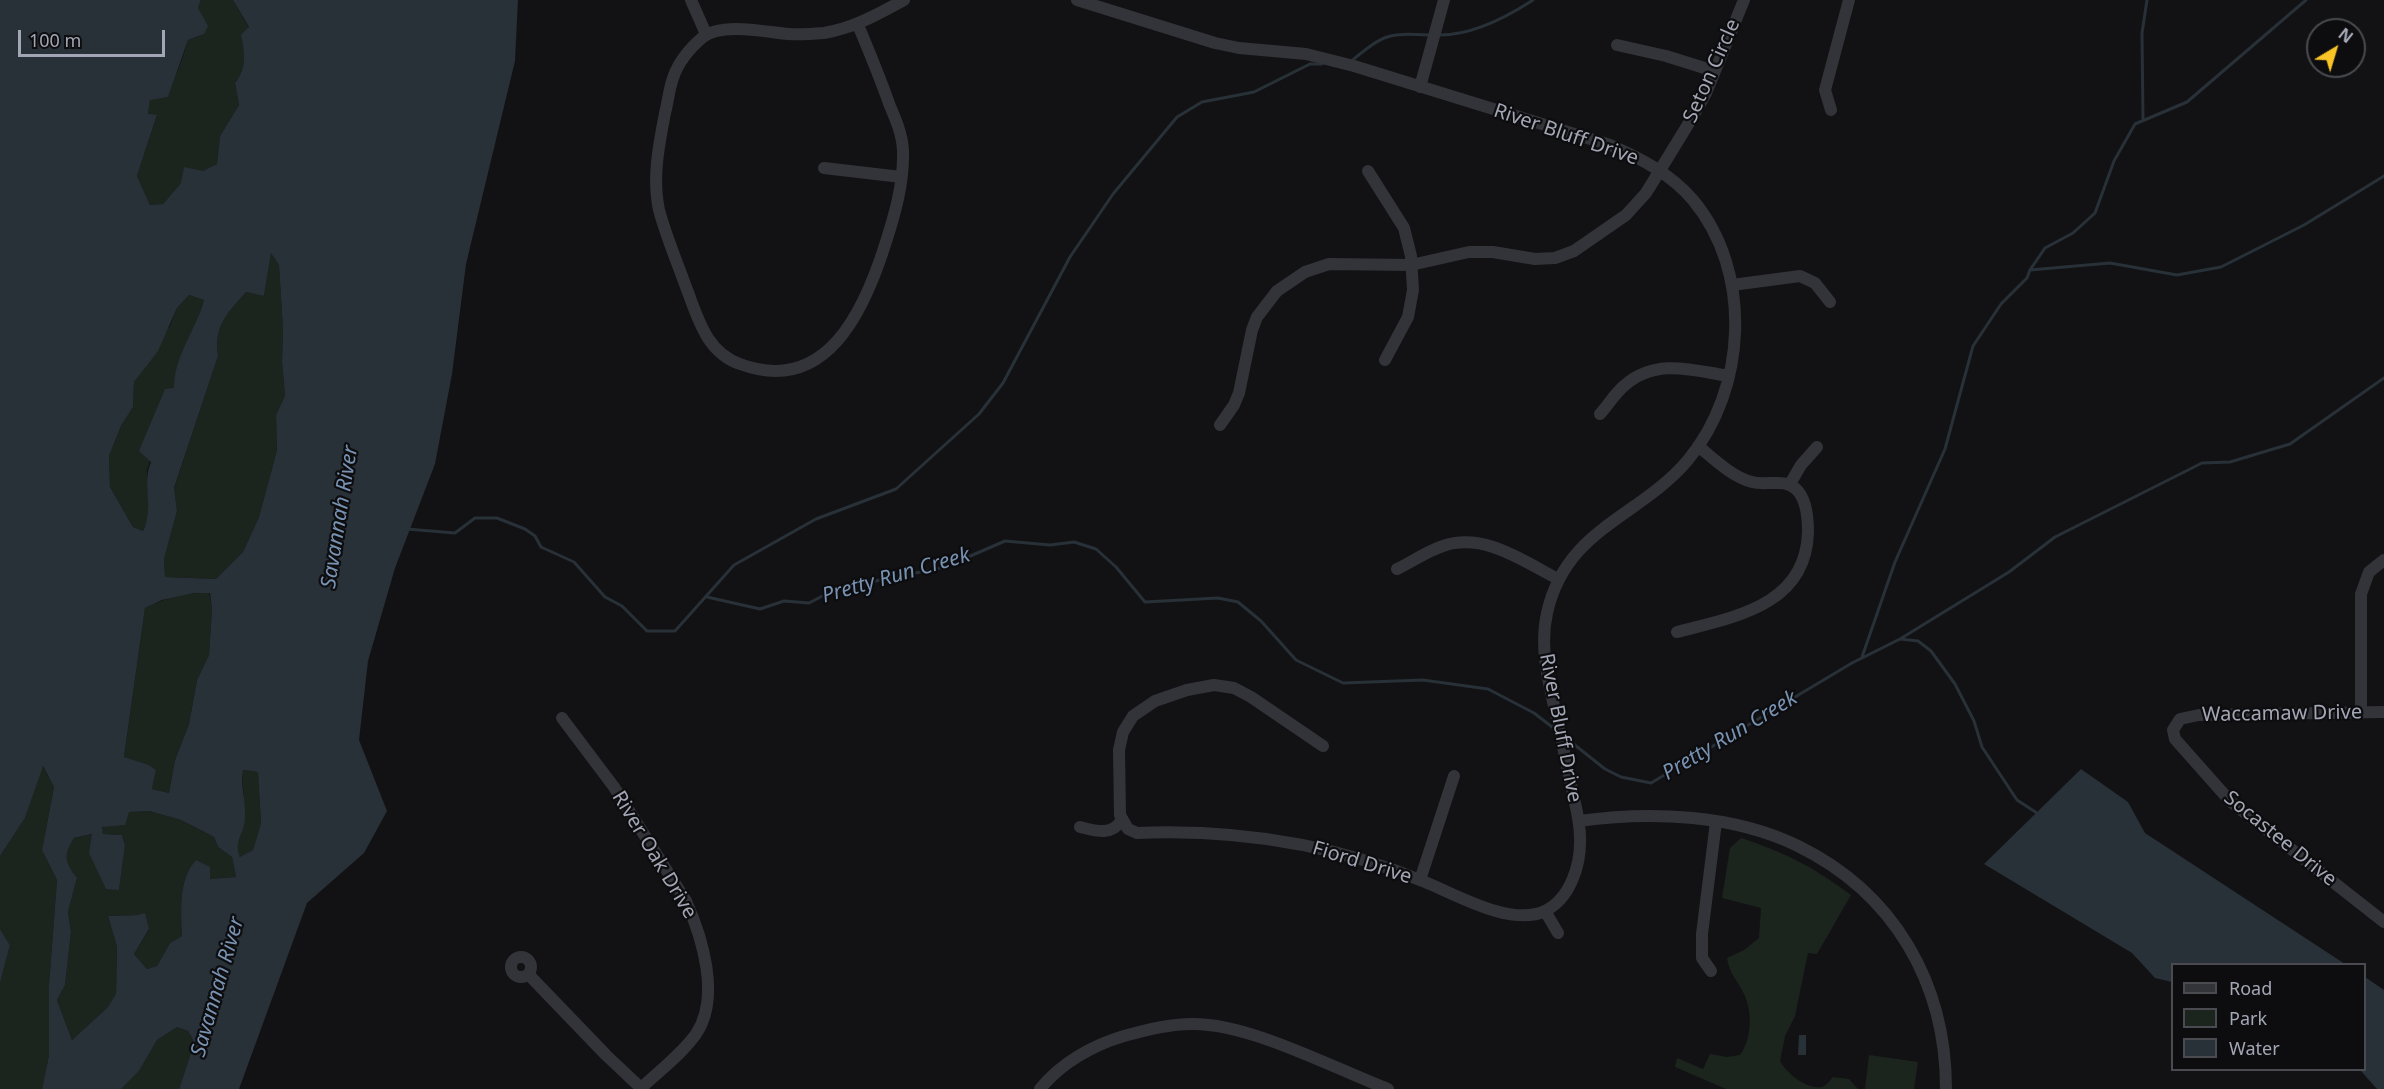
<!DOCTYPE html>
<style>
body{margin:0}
#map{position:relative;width:2384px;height:1089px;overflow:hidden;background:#121214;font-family:"Noto Sans",sans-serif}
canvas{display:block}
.legend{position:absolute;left:2171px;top:963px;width:195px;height:108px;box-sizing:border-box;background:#0d0d0f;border:2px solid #494b51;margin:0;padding:8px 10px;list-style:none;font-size:18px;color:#a3a7b5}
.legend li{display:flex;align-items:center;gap:12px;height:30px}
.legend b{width:30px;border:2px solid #494b51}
.north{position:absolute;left:2306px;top:18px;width:60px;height:60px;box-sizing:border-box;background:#0d0d0f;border:2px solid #494b51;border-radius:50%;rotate:38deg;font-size:16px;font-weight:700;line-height:24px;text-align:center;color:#a3a7b5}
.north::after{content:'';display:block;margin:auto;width:21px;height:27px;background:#f9c425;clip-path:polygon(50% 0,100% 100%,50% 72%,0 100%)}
.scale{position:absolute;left:18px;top:30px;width:147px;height:27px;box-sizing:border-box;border:3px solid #a3a7b5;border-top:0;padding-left:8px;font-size:18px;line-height:21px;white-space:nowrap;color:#a3a7b5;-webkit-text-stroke:4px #0d0d0f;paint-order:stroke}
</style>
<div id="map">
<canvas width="2384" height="1089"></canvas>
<ul class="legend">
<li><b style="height:8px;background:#333439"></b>Road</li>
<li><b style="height:16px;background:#1c241e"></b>Park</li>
<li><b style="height:16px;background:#283038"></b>Water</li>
</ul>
<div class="north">N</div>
<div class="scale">100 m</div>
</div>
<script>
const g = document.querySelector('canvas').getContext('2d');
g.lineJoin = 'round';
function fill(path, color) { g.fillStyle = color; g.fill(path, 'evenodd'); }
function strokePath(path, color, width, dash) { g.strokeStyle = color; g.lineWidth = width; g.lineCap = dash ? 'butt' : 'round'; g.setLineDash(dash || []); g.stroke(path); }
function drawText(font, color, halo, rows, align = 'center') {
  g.font = font + ' "Noto Sans",sans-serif'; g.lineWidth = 4.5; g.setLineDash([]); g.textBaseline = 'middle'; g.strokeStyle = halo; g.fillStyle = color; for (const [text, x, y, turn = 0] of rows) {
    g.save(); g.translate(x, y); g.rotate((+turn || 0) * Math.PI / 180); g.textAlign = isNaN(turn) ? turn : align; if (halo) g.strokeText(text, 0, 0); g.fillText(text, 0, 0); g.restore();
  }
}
fill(new Path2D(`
 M201 0H233L249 28 242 35C245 53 247 68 235 83L239 105 220 136 217 164 181 183 163 204 150 205 137 176 157 116 148 115 150 99 168 97C174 78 183 59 188 40L204 34 198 8Z
 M271 252 279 265 283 330 282 362 285 396 276 415 277 450 259 517 243 552 216 579 165 577 164 559 177 511 174 489 218 356C214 325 227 314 246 292L264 296Z
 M189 295 204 300 147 470 149 516 143 531 133 527 110 487 109 456 121 426 133 407 134 382 170 326 177 308Z
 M209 592 212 609 209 655 197 680 189 724 175 760 169 793 152 789 156 770 149 765 124 758 145 608C165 598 186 593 209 592Z
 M42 765 54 787 42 850 57 880 49 985V1055L42 1089H0V983L10 945 0 929V856L25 818Z
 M242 770 258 772 261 823 253 850 240 858 236 846 245 819Z
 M149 811 181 820 214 837 218 847 232 857 236 877 210 879 196 860C178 879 181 911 182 936L170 943 157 966 147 969 134 954 149 930 138 915 108 916 117 947 116 994 107 1008 72 1040 57 1000 65 985 71 932 68 912 77 879C65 862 63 856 74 838L93 834 119 889 125 844 122 835 103 834 102 827 129 812Z
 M1741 838C1786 853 1814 867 1851 895L1817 954 1808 953 1795 1016 1785 1036 1780 1061C1788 1074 1805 1089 1822 1087 1826 1086 1830 1080 1833 1077L1849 1079 1858 1089H1726L1675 1067 1677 1058 1703 1069 1710 1054 1727 1057 1740 1055C1752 1039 1753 1010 1743 992 1737 980 1729 973 1727 958L1744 950 1759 938 1761 908 1722 898 1730 848Z
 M177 1027 188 1031 193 1040 190 1056 179 1089H121L139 1071 157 1040Z
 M1869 1055 1918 1062 1914 1089H1865Z`), '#1c241e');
fill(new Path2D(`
 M0 0H201L198 8 208 26 204 34 188 40 168 97 150 100 148 114 157 115 137 176 150 205 163 204 181 183 184 167 203 171 217 164 220 136 239 105 235 83C247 68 245 53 241 35L249 27 233 0H518L515 61 466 264 452 374 435 464 395 568 368 661 359 740 387 811 364 853 307 903 239 1089H179L190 1056 193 1040 188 1031 177 1027 157 1040 139 1071 121 1089H42L49 1055V985L57 880 42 850 54 787 43 766 25 818 0 856ZM271 253 279 265 283 330 282 362 285 396 276 415 277 450 259 517 243 552 216 579 165 577 164 559 177 511 174 488 218 356C214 325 227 314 246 292L264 296ZM189 295 204 300C196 330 174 356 174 388L165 389 139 451 151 462C141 484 155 507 143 531L133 527 110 487 109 456 121 426 133 407 134 382 158 351 177 308ZM194 593H210L212 609 209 655 197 680 189 724 175 760 169 793 152 789 156 770 149 765 124 757 145 608 162 600ZM243 770 258 772 261 823 253 850 240 857C233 840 245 834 245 817 246 801 240 785 243 770ZM149 811 181 820 214 837 218 847 232 857 236 877 210 879V867L196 860C178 879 181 911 182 936L170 943 157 966 147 969 134 954 149 929 145 913 138 915 108 916 117 947 116 994 107 1008 72 1040 57 1000 65 985 71 932 68 912 77 878C65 862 63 856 74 838L92 834 89 853 106 889 119 890 125 845 122 835 103 834 102 827 125 825 129 812Z
 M2081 769 2128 802 2145 833 2345 964H2172V982L2155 978 2132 953 1984 864Z
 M0 929 10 945 0 983Z
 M2365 977 2384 990V1089H2377L2360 1070H2364Z
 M1799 1035H1806V1055H1798Z`), '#283038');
strokePath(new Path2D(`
 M1437 35C1470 36 1507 17 1533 0
 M1350 62C1385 34 1385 33 1430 35
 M2143 119 2142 33 2147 0
 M2030 270 2110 263 2177 275 2221 267 2304 225 2384 176
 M407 529 455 533 475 518H497L525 529 535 536 541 547 574 562 605 597 622 606 647 631H675L734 565 816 519 896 489 979 414 1003 383 1070 257 1113 194 1177 117 1202 102 1254 92 1310 64H1322
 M707 597 760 609 784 601 809 603 836 589 945 567 1005 541 1050 545 1074 542 1096 549 1116 567 1145 602 1218 598 1238 602 1261 621 1296 660 1343 683 1423 680 1488 689 1534 713 1556 730
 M1900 639 2009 572 2055 537 2202 463 2230 462 2290 444 2384 378
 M1862 657 1895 562 1945 449 1973 346 2001 304 2027 278 2030 270 2045 248 2073 233 2095 213 2114 161 2135 124 2187 102 2306 0
 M1566 738 1605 769 1621 777 1651 783 1852 663 1900 639 1918 641 1931 651 1955 684 1974 721 1982 747 2017 800 2040 815`), '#283038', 3);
strokePath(new Path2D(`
 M691 0 706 34
 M1077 0 1215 43 1239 48 1306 54 1354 66 1610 145C1640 158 1671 174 1693 200 1753 272 1747 389 1688 460 1639 518 1566 528 1547 613 1539 649 1549 684 1557 719 1562 741 1566 763 1571 784 1574 801 1580 819 1580 837 1581 864 1571 898 1545 911 1511 927 1457 895 1425 882 1333 844 1236 829 1137 833L1128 829 1120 815 1119 750 1123 732 1133 716 1155 701 1187 690 1214 685 1234 688 1251 697 1323 746
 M858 25C869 51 880 78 890 106 896 120 902 134 903 150 904 183 895 214 885 245 864 311 826 396 740 364 706 352 698 318 686 287 677 262 666 236 659 210 652 177 659 145 665 113 668 102 669 89 673 78 678 63 690 48 703 37 722 22 766 32 788 34 800 35 812 34 824 33 854 28 878 14 904 0
 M1617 45 1666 56 1714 71
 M1420 87 1444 0
 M1831 110 1825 90 1849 0
 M824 168 901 177
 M1368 171 1404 228 1411 256 1413 290 1408 317 1385 360
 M1732 285 1800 276 1815 283 1830 302
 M1600 414C1609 404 1615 393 1625 385 1656 358 1692 370 1729 376
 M1220 425 1234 405 1239 393 1252 330 1257 317 1277 291 1305 272 1329 264 1411 265 1469 252H1493L1535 259 1555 258 1574 251 1626 215 1646 193 1692 118 1706 93 1744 0
 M1790 484 1801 465 1817 447
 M1397 569C1412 562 1427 551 1443 546 1484 532 1523 561 1558 579
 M1677 632C1734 617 1806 606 1808 532 1808 519 1807 499 1796 489 1784 478 1767 486 1752 482 1732 477 1714 459 1698 446
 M2361 712V594L2369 572 2384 560
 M2384 712 2199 715 2180 719 2173 730 2175 739 2230 801 2384 922
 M562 718 614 787 686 901C702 937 721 997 696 1034 681 1055 659 1071 640 1089
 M1579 821C1649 811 1733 814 1798 846 1894 893 1946 983 1946 1089
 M1080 827C1096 831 1111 836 1121 821
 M1420 880 1454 776
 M1545 911 1558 933
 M511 967a10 10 0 1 1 20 0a10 10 0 1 1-20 0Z
 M1711 971 1702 958V934L1716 822
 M529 975 606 1055 641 1088
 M1040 1089C1061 1063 1093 1045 1124 1036 1147 1030 1169 1024 1192 1024 1249 1023 1333 1068 1388 1089`), '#333439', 12);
drawText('20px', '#a3a7b5', '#0d0d0f', [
 ["Seton Circle",1712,71,-66],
 ["River Bluff Drive",1566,135,19],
 ["Waccamaw Drive",2282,714,-1],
 ["River Bluff Drive",1560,728,79],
 ["Socastee Drive",2280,839,39],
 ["River Oak Drive",654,855,59],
 ["Fiord Drive",1362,863,17]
]);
drawText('italic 21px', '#7892b2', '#0d0d0f', [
 ["Savannah River",340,517,-81],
 ["Pretty Run Creek",896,576,-16],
 ["Pretty Run Creek",1730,736,-31],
 ["Savannah River",218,987,-74]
]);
</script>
